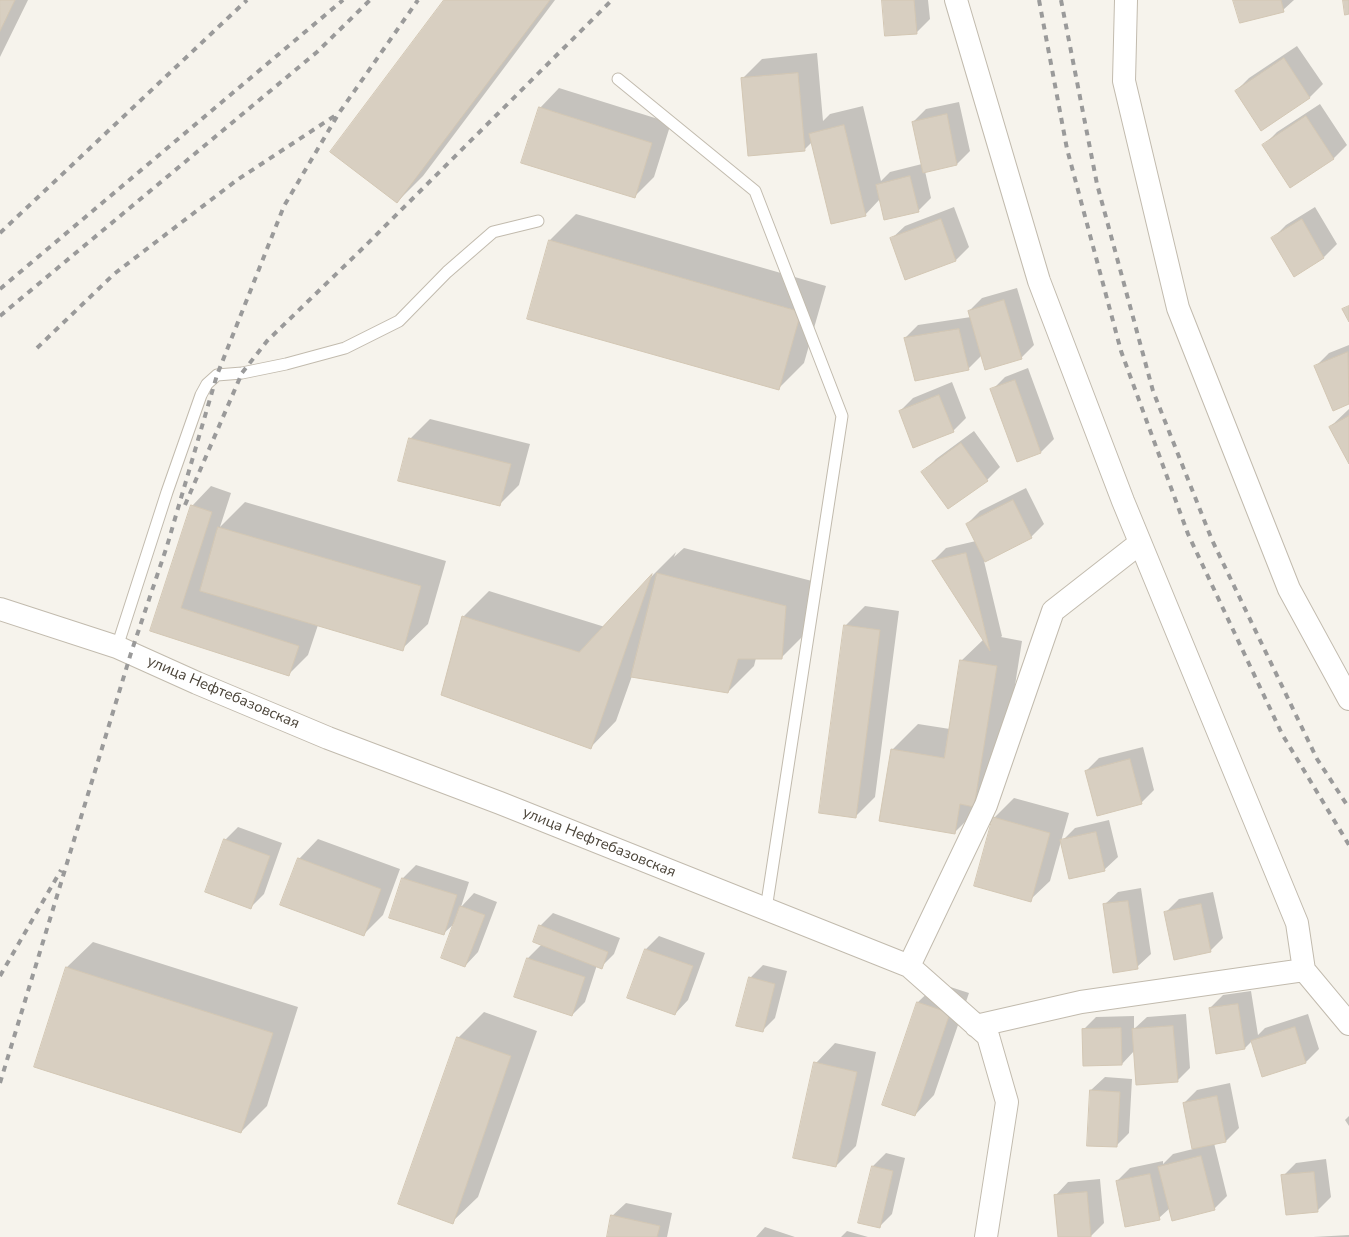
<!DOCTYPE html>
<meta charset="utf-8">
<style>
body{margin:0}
canvas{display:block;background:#f6f3ec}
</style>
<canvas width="1349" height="1237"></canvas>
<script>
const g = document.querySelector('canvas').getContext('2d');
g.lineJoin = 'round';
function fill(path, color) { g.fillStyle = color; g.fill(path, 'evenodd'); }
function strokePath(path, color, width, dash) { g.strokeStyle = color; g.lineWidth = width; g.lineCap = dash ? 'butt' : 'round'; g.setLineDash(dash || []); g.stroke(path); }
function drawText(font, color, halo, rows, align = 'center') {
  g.font = font + ' "Nunito Sans",sans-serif'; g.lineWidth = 4; g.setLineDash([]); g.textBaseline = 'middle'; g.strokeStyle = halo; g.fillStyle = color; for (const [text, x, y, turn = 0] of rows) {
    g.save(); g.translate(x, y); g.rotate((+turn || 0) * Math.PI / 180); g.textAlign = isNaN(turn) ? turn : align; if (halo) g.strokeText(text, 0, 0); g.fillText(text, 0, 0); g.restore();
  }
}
fill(new Path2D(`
 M0 0H28L0 57Z
 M445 0H555L423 176 397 202Z
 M883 0H928L930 19 917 32Z
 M1235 0H1294L1283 10Z
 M1297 46 1323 84 1310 97 1236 91 1249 78Z
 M817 53 823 121 830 114 863 106 881 181 890 172 922 164 913 122 926 109 959 102 970 151 957 164 925 171 931 198 918 211 880 199 865 215 812 142 805 149 742 79 762 59Z
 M559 88 671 123 654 177 634 197 540 108Z
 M1320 104 1347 145 1334 158 1291 186 1264 145 1277 132Z
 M954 207 969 247 956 260 906 278 891 239 905 226Z
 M1315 207 1337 244 1324 257 1273 238 1286 225Z
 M576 214 826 286 804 363 778 389 550 240Z
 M1017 288 1034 345 1021 358 982 355 968 369 905 338 918 325 971 317 969 311 982 298Z
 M1349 345V403L1334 409 1316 366 1329 353Z
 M1028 368 1054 439 1041 452 1018 460 992 390 1005 377Z
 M952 382 966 418 953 431 900 411 913 398Z
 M1349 409V462L1330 427Z
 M430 419 530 444 519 485 499 505 410 439Z
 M974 431 1000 467 987 480 923 472 936 459Z
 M211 486 231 493 220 527 245 502 446 561 428 624 402 649 318 625 308 655 288 675 152 630 192 506Z
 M1026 488 1044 524 1031 537 984 561 1002 636 1001 637 1022 641 1000 780 980 807 954 833 892 750 918 724 950 729 961 661 984 639 933 561 946 548 976 541 967 524 980 511Z
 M684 548 812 581 808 631 782 657 756 658 754 666 728 692 632 676 616 721 591 747 463 617 489 591 605 627 653 575 676 552 674 557Z
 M865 606 899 611 875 797 855 817 845 626Z
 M1143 747 1154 790 1141 803 1086 771 1099 758Z
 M1014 798 1069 813 1050 881 1030 900 994 818Z
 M1109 820 1118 857 1104 870 1062 841 1075 828Z
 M238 827 282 843 264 894 251 907 225 840Z
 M318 839 400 869 383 915 363 935 299 859Z
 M416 865 469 882 461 907 474 893 497 902 478 952 465 966 456 922 443 934 391 917 403 878Z
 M1141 888 1151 954 1137 967 1104 905 1118 892Z
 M1213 892 1223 938 1210 951 1166 912 1179 899Z
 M553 913 620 938 614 954 601 967 597 965 585 1002 572 1015 516 996 528 958 542 944 540 926Z
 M659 936 705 953 688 1000 675 1014 646 949Z
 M93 942 298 1007 267 1106 241 1132 67 967Z
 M763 965 787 971 775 1018 762 1031 750 978Z
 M938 983 969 993 934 1095 915 1115 884 1105 918 1002Z
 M1251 991 1258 1035 1265 1028 1308 1014 1319 1049 1306 1062 1252 1041 1245 1048 1210 1008 1223 995Z
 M484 1012 537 1031 478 1197 452 1222 458 1038Z
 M1186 1014 1190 1068 1177 1081 1135 1050 1122 1064 1083 1030 1096 1017 1134 1016V1029L1147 1017Z
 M835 1043 876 1052 856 1146 836 1166 816 1063Z
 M1105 1077 1132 1079 1129 1133 1116 1146 1091 1090Z
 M1230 1083 1239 1128 1226 1141 1214 1143 1227 1196 1214 1209 1170 1208 1159 1218 1117 1181 1130 1168 1163 1161V1164L1173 1154 1193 1149 1184 1103 1197 1090Z
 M1349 1116V1126L1345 1120Z
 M886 1153 905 1158 892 1214 879 1227 860 1222 873 1166Z
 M1326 1159 1331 1197 1318 1210 1283 1176 1296 1163Z
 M1100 1179 1104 1223 1091 1236 1059 1237 1055 1196 1068 1182Z
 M626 1203 672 1213 667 1237H608L612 1216Z
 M765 1227 795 1237H756Z
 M847 1231 868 1237H841Z
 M1349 1235V1237H1313Z`), '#0003');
const building = new Path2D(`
 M0 0H15L0 31Z
 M444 0H550L397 203 330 152Z
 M882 0H914L917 34 885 36Z
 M1233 0H1281L1284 12 1240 23Z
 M1343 0H1349V14L1345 15Z
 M1284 58 1310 98 1261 131 1235 91Z
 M798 73 805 151 748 156 741 78Z
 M539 107 652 143 635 198 521 163Z
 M947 114 957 165 923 173 912 122Z
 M1306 116 1334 159 1290 188 1262 145Z
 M844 125 866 216 831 224 809 134Z
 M910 176 919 212 884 220 876 185Z
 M941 219 956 261 905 280 890 238Z
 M1302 219 1324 258 1294 277 1271 238Z
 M549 240 801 312 779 390 527 319Z
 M1004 300 1022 359 985 370 968 311Z
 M1349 306V322L1342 309Z
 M959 329 969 370 915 381 904 338Z
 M1348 352 1349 404 1333 411 1314 366Z
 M1015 380 1041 453 1017 462 990 389Z
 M939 395 954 432 913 448 899 411Z
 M1349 416V464L1329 427Z
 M409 438 511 464 500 506 398 481Z
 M961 443 988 481 948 509 921 472Z
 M1013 500 1032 538 985 562 966 524Z
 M191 505 212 512 181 608 299 646 289 676 150 631Z
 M218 527 421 586 403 651 200 591Z
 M966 553 990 651 932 561Z
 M657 573 786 606 782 659H738L728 693 631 677Z
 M652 574 591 749 441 695 462 616 579 652Z
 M844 625 880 630 856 818 819 813Z
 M960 660 997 666 974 807 960 804 955 834 879 821 891 749 944 758Z
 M1130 759 1142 804 1097 816 1085 771Z
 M993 817 1050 833 1031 902 974 886Z
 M1096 832 1105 871 1069 879 1060 840Z
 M224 839 270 856 251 909 205 892Z
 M298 858 381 889 364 936 280 905Z
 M402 878 457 895 444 935 389 918Z
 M1128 901 1138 969 1113 973 1103 904Z
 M1201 904 1211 952 1174 960 1164 912Z
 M460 906 485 915 465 967 441 958Z
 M539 925 608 952 602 969 533 942Z
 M645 949 693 966 675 1015 627 998Z
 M527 958 585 977 572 1016 514 997Z
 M66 967 273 1033 241 1133 34 1067Z
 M749 977 775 984 763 1032 736 1026Z
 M917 1002 950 1013 915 1116 882 1105Z
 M1238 1004 1245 1049 1216 1054 1209 1008Z
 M1173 1026 1178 1082 1136 1085 1132 1029Z
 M1295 1027 1306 1063 1262 1077 1251 1041Z
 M1121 1028 1122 1065 1083 1066 1082 1029Z
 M457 1037 511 1056 453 1224 398 1204Z
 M814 1062 857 1072 836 1167 793 1158Z
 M1090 1090 1120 1092 1117 1147 1087 1146Z
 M1217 1096 1226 1142 1192 1149 1183 1103Z
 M1201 1156 1215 1210 1172 1221 1158 1167Z
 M872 1166 893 1171 880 1228 858 1223Z
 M1314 1172 1318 1212 1286 1215 1281 1175Z
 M1150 1174 1160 1220 1125 1227 1116 1181Z
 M1087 1192 1091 1237H1058L1054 1195Z
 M611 1215 660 1226 657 1237H607Z`);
fill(building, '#d8cfc1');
strokePath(building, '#d3c7b4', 1);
const service = new Path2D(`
 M618 79 755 191 842 416 766 909
 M117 647 167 492 201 395 207 384 217 375 242 373 286 364 345 348 399 321 447 272 493 232 538 221`);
const minor = new Path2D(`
 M956 0 1039 281 1123 501 1297 923 1304 970 1349 1024
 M1126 0 1124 81 1178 308 1289 589 1349 699
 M0 609 117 647 197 683 328 738 500 803 909 966 988 1036 1007 1102 986 1237
 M909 966 986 805 1053 611 1140 543
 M976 1026 1081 1002 1304 970`);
strokePath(service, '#c2bbae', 13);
strokePath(minor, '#c2bbae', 24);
strokePath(service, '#fff', 11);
strokePath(minor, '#fff', 22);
strokePath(new Path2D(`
 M1039 0 1067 149 1121 351 1188 534 1282 734 1349 845
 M1061 0 1097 184 1153 391 1212 540 1317 759 1349 808
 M0 233 247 0
 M0 289 343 0
 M0 316 317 52 370 0
 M37 348 114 274 237 180 336 115
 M185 505 242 373 267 341 363 248 612 0
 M0 976 61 870
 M0 1083 131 653 167 546 217 375 284 206 339 113 418 0`), '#9a9a9a', 4, [6, 6]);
drawText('15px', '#4b4439', '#fff', [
 ["улица Нефтебазовская",223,693,23],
 ["улица Нефтебазовская",599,843,22]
]);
</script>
